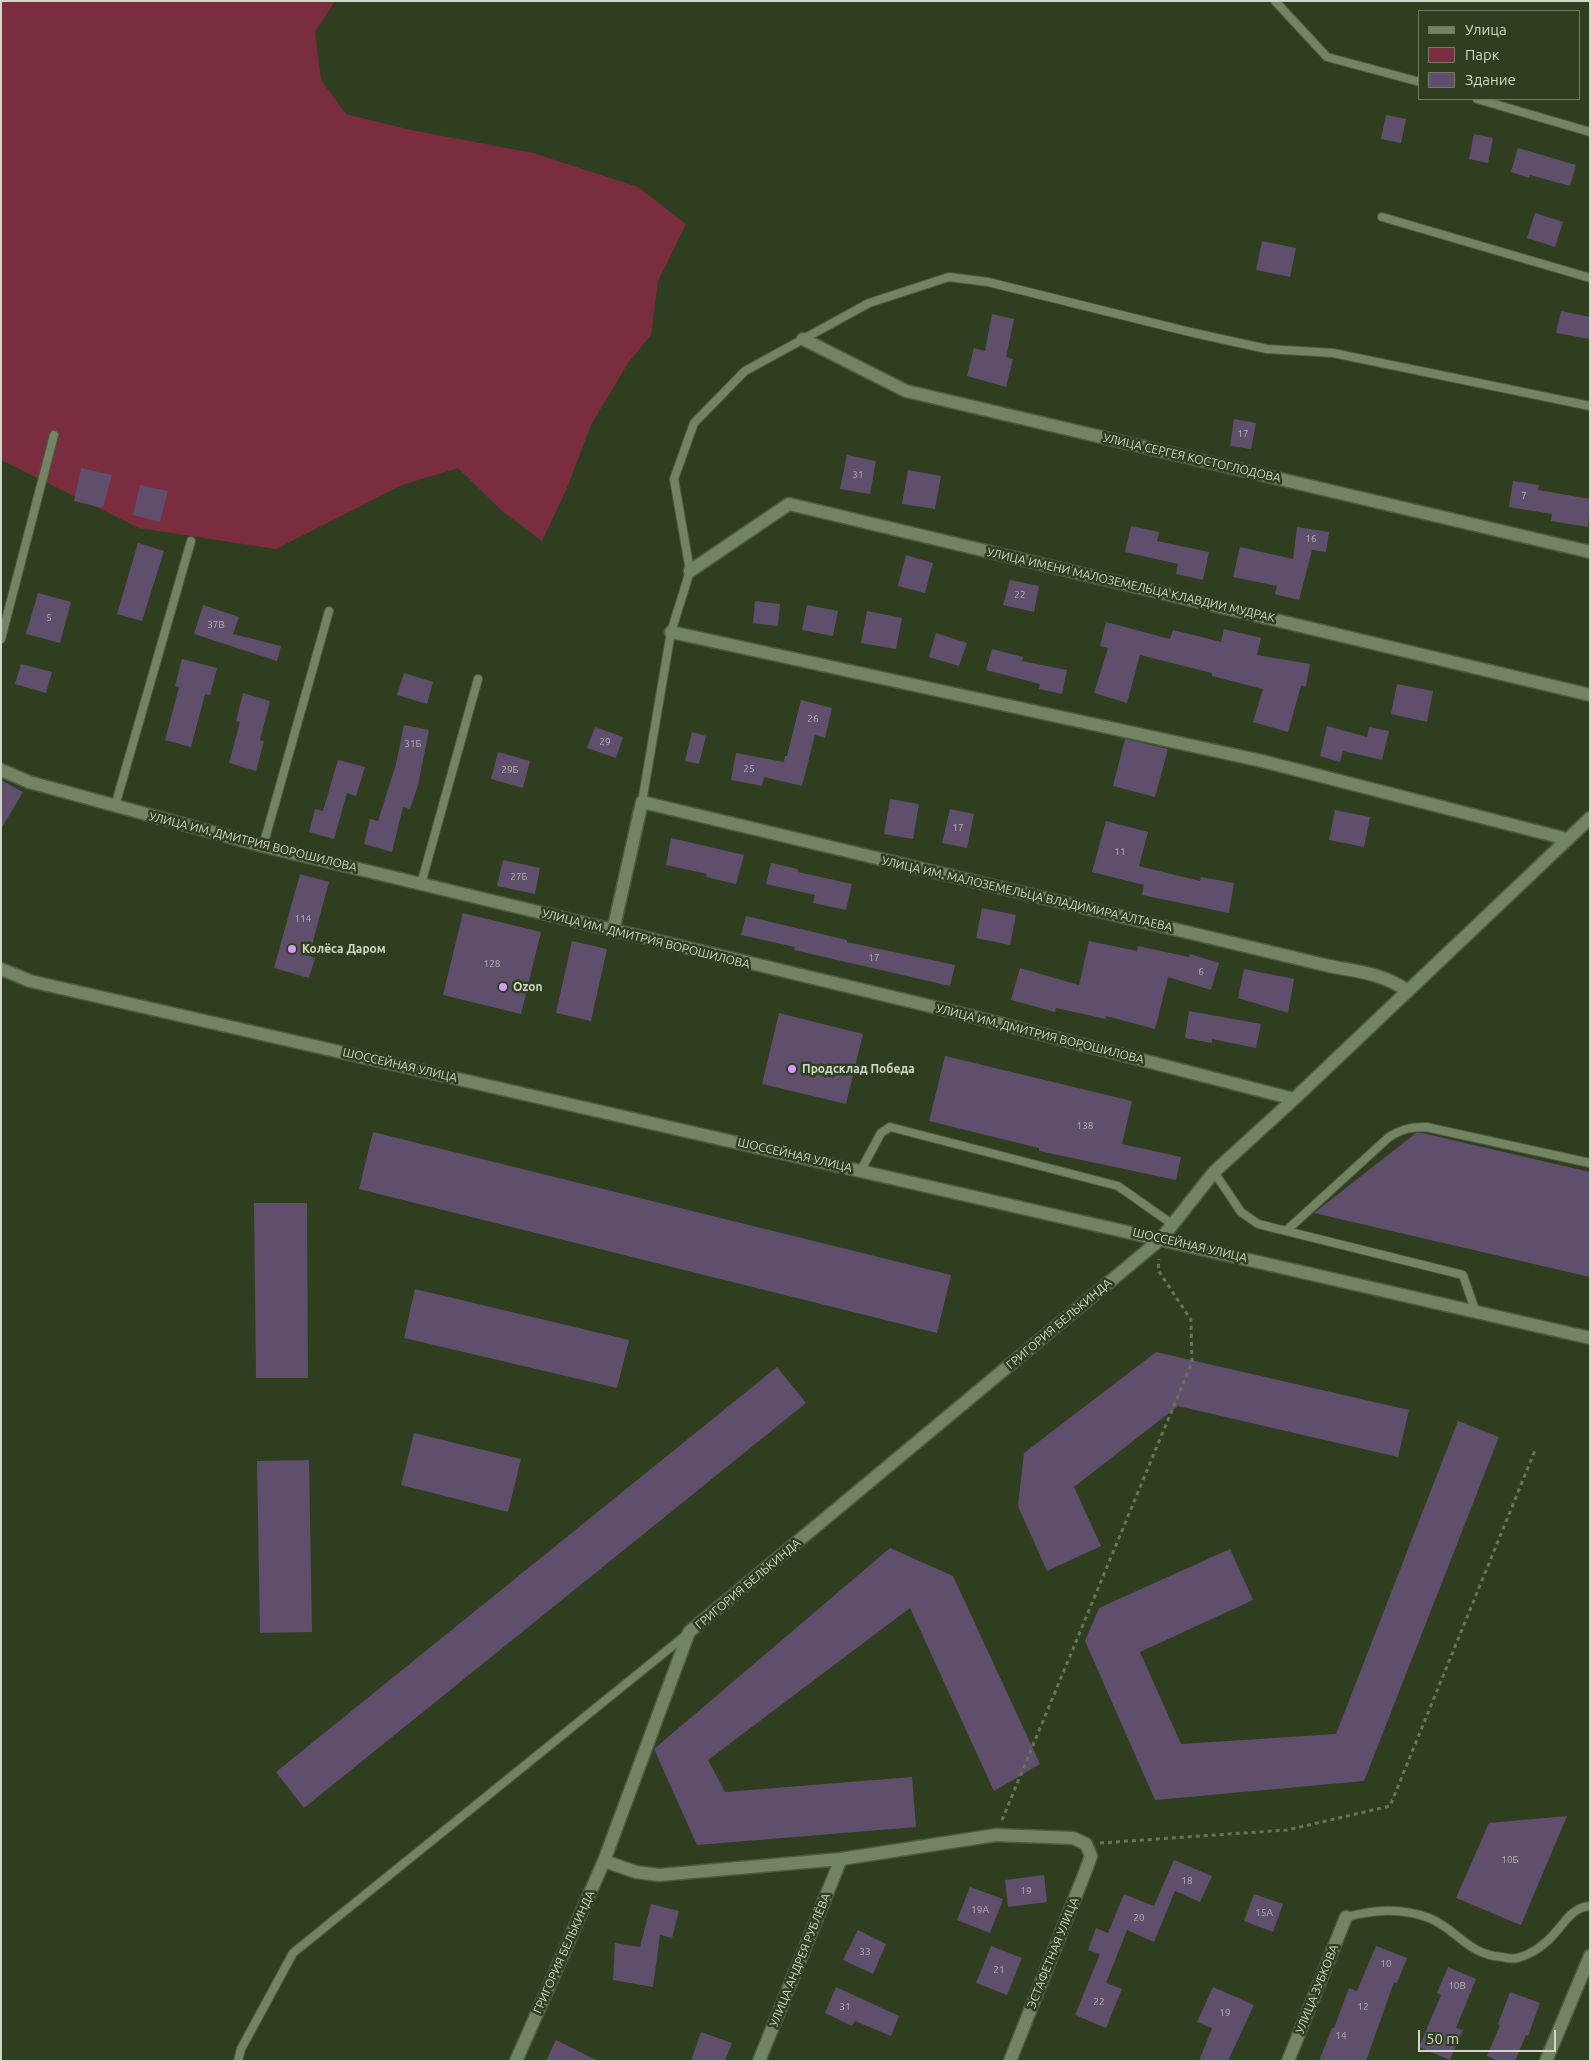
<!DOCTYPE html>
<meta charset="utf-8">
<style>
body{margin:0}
#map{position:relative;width:1591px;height:2062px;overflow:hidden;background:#303e20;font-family:Ubuntu,sans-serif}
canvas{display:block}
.frame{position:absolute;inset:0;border:2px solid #cfd8c6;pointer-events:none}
.legend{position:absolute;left:1418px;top:10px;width:162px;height:90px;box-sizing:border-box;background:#303e20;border:1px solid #707c62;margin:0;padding:6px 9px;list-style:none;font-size:15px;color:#cfd8c6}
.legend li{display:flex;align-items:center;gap:10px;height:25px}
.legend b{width:25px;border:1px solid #707c62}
.scale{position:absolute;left:1418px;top:2030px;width:138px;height:22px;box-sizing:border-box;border:2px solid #cfd8c6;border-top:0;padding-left:6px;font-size:15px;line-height:18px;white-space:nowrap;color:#cfd8c6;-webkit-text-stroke:4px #303e20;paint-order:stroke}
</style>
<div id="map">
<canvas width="1591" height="2062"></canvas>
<div class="frame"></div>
<ul class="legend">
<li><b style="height:6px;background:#738463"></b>Улица</li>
<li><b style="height:14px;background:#7a2d3e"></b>Парк</li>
<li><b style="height:14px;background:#5f4e6c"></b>Здание</li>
</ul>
<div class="scale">50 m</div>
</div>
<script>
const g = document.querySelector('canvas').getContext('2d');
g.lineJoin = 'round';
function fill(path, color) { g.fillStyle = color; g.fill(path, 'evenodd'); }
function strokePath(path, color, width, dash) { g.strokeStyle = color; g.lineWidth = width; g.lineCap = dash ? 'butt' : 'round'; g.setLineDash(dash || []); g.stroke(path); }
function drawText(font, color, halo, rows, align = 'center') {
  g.font = font + ' Ubuntu,sans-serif'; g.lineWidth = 5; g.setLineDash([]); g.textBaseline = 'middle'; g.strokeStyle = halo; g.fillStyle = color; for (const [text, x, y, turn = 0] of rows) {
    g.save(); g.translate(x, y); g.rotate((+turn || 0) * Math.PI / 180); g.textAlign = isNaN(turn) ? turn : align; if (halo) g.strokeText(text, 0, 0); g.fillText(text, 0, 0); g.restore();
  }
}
fill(new Path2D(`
 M1 1H335L315 32 321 80 346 114 411 130 533 153 638 187 686 224 658 281 651 335 628 363 591 425 567 488 542 541 502 511 458 468 402 485 276 549 139 528 1 460Z`), '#7a2d3e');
fill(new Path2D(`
 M1386 115 1406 119 1401 143 1381 139Z
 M1474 134 1493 138 1488 163 1469 159Z
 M1518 148 1576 165 1570 186 1530 175 1529 178 1511 172Z
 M1535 213 1563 222 1555 247 1527 238Z
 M1262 241 1296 248 1290 277 1256 270Z
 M1561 311 1590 317V339L1556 333Z
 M992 314 1014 319 1006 357 1013 359 1006 387 967 376 974 348 985 351Z
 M1234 419 1256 423 1251 449 1230 446Z
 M847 455 876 461 870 494 840 489Z
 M81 468 112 475 103 508 74 501Z
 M908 470 941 476 935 509 902 504Z
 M1513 481 1539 485 1538 490 1590 499 1588 527 1551 521 1552 514 1509 507Z
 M140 485 168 491 160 522 133 515Z
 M1131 526 1159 532 1157 541 1209 552 1203 580 1176 574 1178 564 1125 552Z
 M1297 527 1329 532 1326 552 1312 550 1299 600 1275 594 1277 586 1233 577 1240 547 1293 559Z
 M138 543 164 551 142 621 117 614Z
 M906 555 933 563 925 593 898 586Z
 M1010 580 1039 586 1034 612 1003 605Z
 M38 593 71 602 60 643 26 634Z
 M755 601 780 604 778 626 753 623Z
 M203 605 239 617 233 634 281 646 277 661 194 634Z
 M807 605 838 611 833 636 802 630Z
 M867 611 902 618 896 649 861 643Z
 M1106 622 1170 639 1173 630 1221 642 1224 629 1261 638 1257 655 1310 664 1306 686H1301L1288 732 1253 722 1263 689 1212 676V673L1140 655 1127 703 1094 693 1108 648 1100 646Z
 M936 633 967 643 959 666 929 657Z
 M992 649 1023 657 1022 661 1067 670 1062 694 1039 689 1040 684 986 670Z
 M182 659 217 668 210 695 205 694 191 747 165 740 179 687 175 686Z
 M21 664 52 672 46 693 15 684Z
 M404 673 433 682 427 704 397 695Z
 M1397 684 1433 691 1427 722 1391 714Z
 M243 693 270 701 260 740 264 741 256 771 229 763 240 722 236 721Z
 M801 700 832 708 825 738 815 735 802 786 764 777 762 786 731 780 736 753 784 762 785 756H787Z
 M404 725 429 730 418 785 410 809 403 807 392 852 364 844 370 819 378 821 396 764Z
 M1327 726 1367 737 1369 727 1389 731 1382 760 1343 751 1340 762 1320 756Z
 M595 727 623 737 616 758 587 748Z
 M692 732 706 736 699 764 685 761Z
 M1125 739 1168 749 1155 797 1113 786Z
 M498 752 530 761 523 788 491 779Z
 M338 760 365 767 356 796 347 793 334 839 309 832 315 809 323 811Z
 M1 780 23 792 1 829Z
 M890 799 919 804 913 839 884 834Z
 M950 809 974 814 967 848 942 843Z
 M1335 810 1370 817 1364 847 1329 840Z
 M1106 821 1148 832 1139 866 1200 881 1201 877 1234 883 1229 913 1142 895 1144 885 1092 872Z
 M671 838 744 855 736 884 706 877 707 874 666 865Z
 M503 860 540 868 535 894 497 886Z
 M771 863 798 869V872L852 884 846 910 813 903 815 895 766 884Z
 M300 874 329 882 309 956 315 958 309 978 274 968Z
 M982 908 1016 915 1010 945 976 938Z
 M463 913 541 932 521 1014 443 995Z
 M746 916 847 940V942L955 965 950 986 794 950 795 947 741 935Z
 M572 941 607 949 591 1021 556 1013Z
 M1089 941 1137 951 1138 946 1189 957 1190 954 1219 963 1211 990 1168 977 1155 1029 1106 1016V1019L1056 1008 1055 1012 1011 1000 1020 968 1079 985Z
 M1244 969 1294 979 1288 1013 1238 998Z
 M1189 1011 1261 1024 1256 1048 1212 1039V1043L1185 1038Z
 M779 1013 863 1034 846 1104 762 1084Z
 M945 1056 1132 1101 1122 1144 1181 1157 1176 1180 1039 1151V1148L929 1121Z
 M373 1132 951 1275 937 1333 359 1189Z
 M1416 1133H1422L1590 1172V1277L1314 1213Z
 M254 1203H307L308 1378H256Z
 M415 1289 629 1340 617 1388 404 1338Z
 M1156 1352 1409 1410 1398 1457 1178 1406 1074 1487 1101 1546 1047 1571 1018 1506 1024 1453Z
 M777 1367 806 1403 304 1808 276 1772Z
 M1458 1421 1499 1437 1364 1781 1155 1800 1085 1641 1099 1608 1230 1549 1253 1600 1140 1652 1181 1744 1336 1734Z
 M414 1433 521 1459 508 1512 401 1485Z
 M309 1460 312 1632 260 1633 257 1461Z
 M890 1548 953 1576 1040 1764 994 1791 910 1608 708 1760 725 1792 912 1777 916 1827 697 1845 654 1749Z
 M1567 1816 1521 1925 1456 1898 1489 1823Z
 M1174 1860 1212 1876 1200 1902 1175 1891 1154 1942 1127 1930 1106 1983 1122 1989 1106 2028 1075 2015 1100 1954 1088 1950 1096 1928 1108 1933 1124 1894 1154 1906Z
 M1044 1875 1047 1902 1008 1907 1005 1880Z
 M970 1887 1003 1899 990 1933 957 1920Z
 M1254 1894 1283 1904 1273 1932 1244 1921Z
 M651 1904 679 1911 672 1938 660 1935 653 1987 613 1980 615 1943 640 1947Z
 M858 1930 886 1944 873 1974 843 1960Z
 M991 1946 1022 1958 1007 1995 976 1983Z
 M1376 1946 1407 1958 1397 1983 1394 1982 1366 2061H1319L1332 2028H1334L1349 1988 1357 1991Z
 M1448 1967 1476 1979 1456 2028 1463 2030 1450 2060 1419 2047 1441 1995 1437 1993Z
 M836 1987 899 2016 891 2036 855 2021 852 2026 825 2013Z
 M1213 1987 1254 2005 1228 2061H1199L1212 2028 1197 2022Z
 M1510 1992 1540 2003 1528 2036 1526 2035 1515 2061H1498L1487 2056 1500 2025 1498 2024Z
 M701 2032 732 2043 725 2061H691Z
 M556 2040 598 2061H546Z`), '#5f4e6c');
const lane = new Path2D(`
 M1275 1 1327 57 1420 82
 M1477 99 1590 132
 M1382 217 1590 278
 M1 639 54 435
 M642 802 671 632 690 571 674 479 694 423 745 371 869 303 949 277 988 282 1194 333 1267 349 1333 353 1590 406
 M115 806 191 541
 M263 846 329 611
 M421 884 478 679
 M861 1170 881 1133 890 1127 1118 1186 1172 1224
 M1214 1172 1241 1212 1258 1224 1463 1275 1475 1310
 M1286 1231 1389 1137C1402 1129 1411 1127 1426 1127L1590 1163
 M1346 1917C1374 1910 1400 1907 1429 1918 1457 1929 1468 1955 1502 1957 1506 1958 1512 1959 1517 1958 1531 1955 1546 1944 1555 1933 1565 1922 1573 1907 1590 1906
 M238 2061 241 2049 293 1953 686 1635`);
const street = new Path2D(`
 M803 339 906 391 1590 552
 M690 571 789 504 1590 695
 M671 632 1262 761 1567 839
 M1 770 29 782 263 846 959 1013 1294 1099
 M613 931 642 802 1329 966C1360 972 1381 973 1408 991
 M604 1861 636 1872 659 1875 841 1859 996 1835 1073 1838 1086 1844 1091 1856 1086 1870 1010 2061
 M516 2061 604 1861 689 1632 1161 1239 1214 1172 1294 1099 1590 818
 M759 2061 841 1859
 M1288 2061 1346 1917
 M1546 2061 1590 1956`);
const secondary = new Path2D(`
 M1 969 30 981 1590 1338`);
strokePath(lane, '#4e5b40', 10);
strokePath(street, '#4e5b40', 15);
strokePath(secondary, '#4e5b40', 15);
strokePath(new Path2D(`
 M1002 1820 1192 1362 1191 1320 1158 1270 1159 1259
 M1100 1843 1287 1830 1390 1806 1536 1448`), '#68755b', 3, [4, 4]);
strokePath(lane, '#738463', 8);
strokePath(street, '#738463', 12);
strokePath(secondary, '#738463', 12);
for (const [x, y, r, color] of [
 [292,949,5,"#d39cfc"],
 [503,987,5,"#d39cfc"],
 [792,1069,5,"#d39cfc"]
]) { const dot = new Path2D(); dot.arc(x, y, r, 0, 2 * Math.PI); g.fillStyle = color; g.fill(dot); strokePath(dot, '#303e20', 2); }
drawText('10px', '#b3b6b0', null, [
 ["17",1243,434],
 ["31",858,475],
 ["7",1524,496],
 ["16",1311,539],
 ["22",1020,595],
 ["5",49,618],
 ["37В",216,625],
 ["26",813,719],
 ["29",605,742],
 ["31Б",413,744],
 ["25",749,769],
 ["29Б",510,770],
 ["17",958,828],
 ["11",1120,852],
 ["27Б",519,877],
 ["114",303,919],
 ["17",874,958],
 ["128",492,964],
 ["6",1201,972],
 ["138",1085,1126],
 ["10Б",1510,1860],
 ["18",1187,1881],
 ["19",1026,1891],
 ["19А",980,1910],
 ["15А",1264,1913],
 ["20",1139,1918],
 ["33",865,1952],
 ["10",1386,1964],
 ["21",999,1970],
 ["10В",1457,1986],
 ["22",1099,2002],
 ["31",845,2007],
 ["12",1363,2007],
 ["19",1225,2013],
 ["14",1341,2036]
]);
drawText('12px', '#cfd8c6', '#303e20', [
 ["УЛИЦА СЕРГЕЯ КОСТОГЛОДОВА",1192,458,13],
 ["УЛИЦА ИМЕНИ МАЛОЗЕМЕЛЬЦА КЛАВДИИ МУДРАК",1131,585,13],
 ["УЛИЦА ИМ. ДМИТРИЯ ВОРОШИЛОВА",253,842,14],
 ["УЛИЦА ИМ. МАЛОЗЕМЕЛЬЦА ВЛАДИМИРА АЛТАЕВА",1027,894,13],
 ["УЛИЦА ИМ. ДМИТРИЯ ВОРОШИЛОВА",646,939,14],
 ["УЛИЦА ИМ. ДМИТРИЯ ВОРОШИЛОВА",1040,1034,14],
 ["ШОССЕЙНАЯ УЛИЦА",400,1065,13],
 ["ШОССЕЙНАЯ УЛИЦА",795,1155,13],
 ["ШОССЕЙНАЯ УЛИЦА",1190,1245,13],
 ["ГРИГОРИЯ БЕЛЬКИНДА",1059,1324,-40],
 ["ГРИГОРИЯ БЕЛЬКИНДА",748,1584,-40],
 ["ГРИГОРИЯ БЕЛЬКИНДА",564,1952,-66],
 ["ЭСТАФЕТНАЯ УЛИЦА",1053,1953,-68],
 ["УЛИЦА АНДРЕЯ РУБЛЁВА",800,1960,-68],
 ["УЛИЦА ЗУБКОВА",1317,1989,-68]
]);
drawText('bold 12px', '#cfd8c6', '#303e20', [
 ["Колёса Даром",302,949],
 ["Ozon",513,987],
 ["Продсклад Победа",802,1069]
], 'left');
</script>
